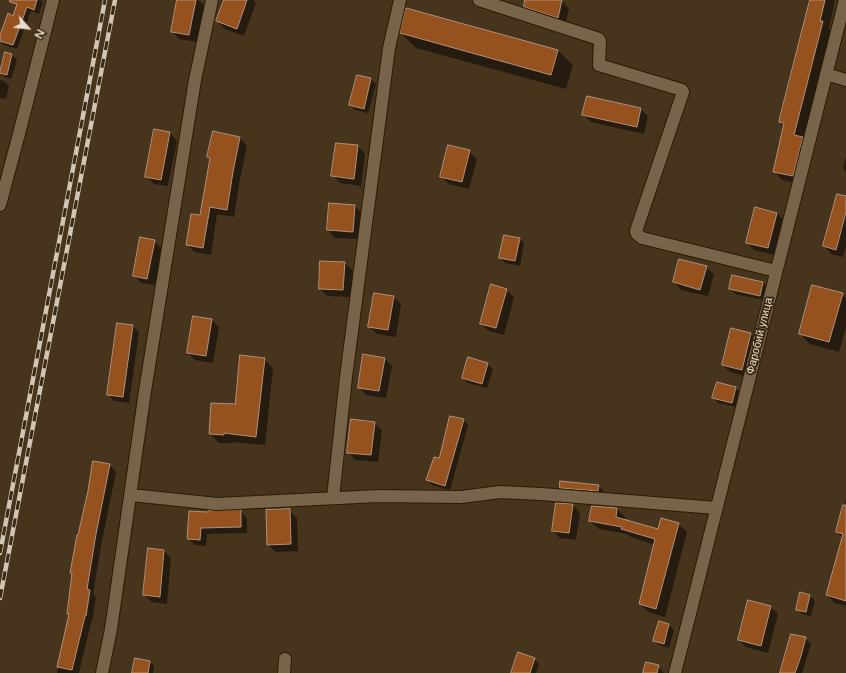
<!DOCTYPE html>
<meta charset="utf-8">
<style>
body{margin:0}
#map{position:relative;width:846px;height:673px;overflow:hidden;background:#46341c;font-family:"Varela Round",sans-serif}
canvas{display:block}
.north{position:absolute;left:8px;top:8px;width:40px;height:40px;-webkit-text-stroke:3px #3b2a12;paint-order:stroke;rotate:118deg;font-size:11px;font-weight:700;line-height:16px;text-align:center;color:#e8ddcf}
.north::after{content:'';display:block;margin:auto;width:14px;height:18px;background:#e8ddcf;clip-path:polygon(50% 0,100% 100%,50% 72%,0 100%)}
</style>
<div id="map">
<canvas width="846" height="673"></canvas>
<div class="north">N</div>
</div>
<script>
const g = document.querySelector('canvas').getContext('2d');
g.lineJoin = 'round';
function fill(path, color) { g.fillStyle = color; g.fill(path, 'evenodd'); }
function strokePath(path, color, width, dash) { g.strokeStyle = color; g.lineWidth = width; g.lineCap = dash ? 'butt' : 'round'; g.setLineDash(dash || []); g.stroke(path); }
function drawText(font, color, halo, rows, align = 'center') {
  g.font = font + ' "Varela Round",sans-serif'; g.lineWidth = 4; g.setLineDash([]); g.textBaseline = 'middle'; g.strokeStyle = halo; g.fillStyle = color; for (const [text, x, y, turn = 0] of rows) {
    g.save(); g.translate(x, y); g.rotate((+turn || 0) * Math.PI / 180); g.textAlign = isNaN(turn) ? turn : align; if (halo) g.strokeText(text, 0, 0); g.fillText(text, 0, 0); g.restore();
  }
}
fill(new Path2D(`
 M19 0H40L43 2 39 14 31 11 17 49 4 45 0 40V38L14 17Z
 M178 0H198L204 5 197 42 179 39 172 31Z
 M225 0H253L256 3 244 36 225 29 217 21Z
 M526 0H557L562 1 569 9 565 25 532 14 525 6Z
 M809 0H835L829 29 831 31 803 139 810 147 801 184 782 180 774 171 785 126 780 122 810 6 808 4Z
 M407 9 558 51 573 65 566 89 416 48 401 33Z
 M5 53 12 55 17 60 11 79 5 77 0 72Z
 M371 79 376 84 368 113 355 110 351 105Z
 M0 80 4 81 9 86 6 99 0 98Z
 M640 109 648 116 644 134 591 122 584 115Z
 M214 132 240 138 247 146 240 179 234 217 217 214 211 255 195 252 187 245 200 216 211 159 208 157Z
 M170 133 177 141 168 186 154 184 146 176Z
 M358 146 365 154 361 186 340 183 333 175Z
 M469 151 477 159 469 189 449 184 441 176Z
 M846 156V172L843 168Z
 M846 198V246L843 257 831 254 824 246Z
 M330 204 355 206 362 213 360 239 335 238 328 230Z
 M777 213 784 221 775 255 754 250 747 242Z
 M519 239 524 243 520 266 505 263 500 258Z
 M154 241 162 249 155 285 141 283 134 275Z
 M345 263 352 270 351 297 327 296 320 289Z
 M706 267 714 274 708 296 681 290 674 282Z
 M763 283 768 288 765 300 735 294 730 289Z
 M506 290 514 297 504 335 489 331 481 324Z
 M842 294 846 298V327L839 352 810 344 800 334Z
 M393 297 401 304 396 337 377 334 370 327Z
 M212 320 219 327 213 363 195 360 188 353Z
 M133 326 139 333 129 403 114 401 108 394Z
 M750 334 758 341 749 377 730 372 723 365Z
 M384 358 392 366 386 398 366 395 359 387Z
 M469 358 488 364 493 369 487 388 468 383 463 378Z
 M264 359 273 368 265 445 233 442V443H219L210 434 236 405Z
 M735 388 740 392 736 407 718 403 714 398Z
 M464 420 468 425 450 490 432 485 427 480Z
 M374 423 382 430 378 462 355 460 348 452Z
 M94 463 110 465 116 472 102 541 93 594 96 597 92 622H91L79 673H57L70 615 68 613 73 574 72 573Z
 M599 486 603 491V495L566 492 561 488Z
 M846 499V606L835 603 827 595 843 538 837 532Z
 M557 504 573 505 580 513 576 540 560 538 553 530Z
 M617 509 625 517V521L659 531 678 524 687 532 665 617 648 612 640 604 655 545 631 537 627 534 599 529 590 521Z
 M289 510 297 518 298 551 276 552 268 545Z
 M241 511 247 518V533L207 534 206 546 195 545 188 538 209 513Z
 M164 551 171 558 167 604 152 602 144 595Z
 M801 594 810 596 815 601 811 616 802 614 797 609Z
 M771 607 778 614 768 653 746 647 739 640Z
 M669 625 674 630 669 648 659 645 654 641Z
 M805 638 811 644 802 673H781Z
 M534 659 539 664 536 673H513Z
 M149 661 154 666 153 673H133Z
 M658 666 664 673H644Z`), '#0007');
const building = new Path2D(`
 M10 0H37L34 10 27 7 13 45 0 41V35L8 13 13 16 17 4 10 2Z
 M177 0H196L189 35 171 32Z
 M224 0H247L237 29 216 21Z
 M525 0H562L558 18 524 7Z
 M810 0H825L820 21H823L794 135 803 137 793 176 773 172 784 123 779 122Z
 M406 8 558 50 551 75 400 33Z
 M5 52 12 54 7 75 0 73Z
 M357 75 371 78 364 109 349 105Z
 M587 96 641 108 637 127 582 115Z
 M154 129 170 132 161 180 145 177Z
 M213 131 240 137 233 172 227 210 210 207 203 248 186 245 191 214 200 215 210 158 207 157Z
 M336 143 358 145 354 179 331 176Z
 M448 145 470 150 462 182 440 177Z
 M837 194 846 196V212L836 250 823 246Z
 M329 203 355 205 353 232 327 230Z
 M755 207 777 213 768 248 746 243Z
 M504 235 520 238 515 261 499 258Z
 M140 237 155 240 147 279 133 276Z
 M679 259 707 266 700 290 673 282Z
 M320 261 345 262 343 290 319 289Z
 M732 275 763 282 760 296 729 289Z
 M491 284 507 289 496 328 480 324Z
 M812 285 843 293 829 342 799 334Z
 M374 293 394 296 388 330 368 327Z
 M193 316 212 319 206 356 187 353Z
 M117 323 133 325 123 397 107 395Z
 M731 328 751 333 742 370 722 365Z
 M363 354 385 358 379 391 358 388Z
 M240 355 265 358 256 437 224 433V435L209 434 211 403 235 404Z
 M468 357 488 363 482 384 462 378Z
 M717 382 736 387 732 403 712 398Z
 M450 416 464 419 445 486 426 480 434 457 439 458Z
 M351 419 375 422 371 455 347 453Z
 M93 461 110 464 96 534 87 589 90 590 86 616H85L72 670 57 667 69 614H67L72 573H70L77 535H78L88 491Z
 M560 481 599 485 598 491 560 488Z
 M556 503 573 504 569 533 552 531Z
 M843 505H846V601L826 595 843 534 836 532Z
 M592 506 617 508 616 517 658 529 661 518 679 523 656 609 639 604 655 539 621 529 622 527 589 521Z
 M290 509 291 544 267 545 266 510Z
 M241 510V527L201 528 200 540 187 539 189 511 208 512V511Z
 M148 548 164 550 160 597 143 595Z
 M800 592 810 595 806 612 796 610Z
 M748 600 771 606 761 646 738 640Z
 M659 621 669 624 664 644 653 641Z
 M791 634 806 637 801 656 795 673H780Z
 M518 652 535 658 530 673H511Z
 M135 658 150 661 148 673H132Z
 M646 662 659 665 657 673H643Z`);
fill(building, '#95521f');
strokePath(building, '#ae907d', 1);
const minor = new Path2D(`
 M479 0 599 39 600 41 599 65 682 90 683 92 636 231 637 234 642 238 776 271
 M826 74 846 80
 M0 205 20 130 53 0
 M131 495 217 504 379 496 461 497 500 492 541 494 716 508
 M333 498 346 377 389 48 400 0
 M102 673 111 629 145 391 195 80 212 0
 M284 673 285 659
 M675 673 845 0`);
strokePath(minor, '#2c1b04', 14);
strokePath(minor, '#77644a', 12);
const rail = new Path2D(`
 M0 553 105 0
 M0 598 115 0`);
strokePath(rail, '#d1c5b5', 4.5);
strokePath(rail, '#3b2a12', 3, [9]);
drawText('11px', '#e8ddcf', '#3b2a12', [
 ["Фаробий улица",760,336,-76]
]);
</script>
